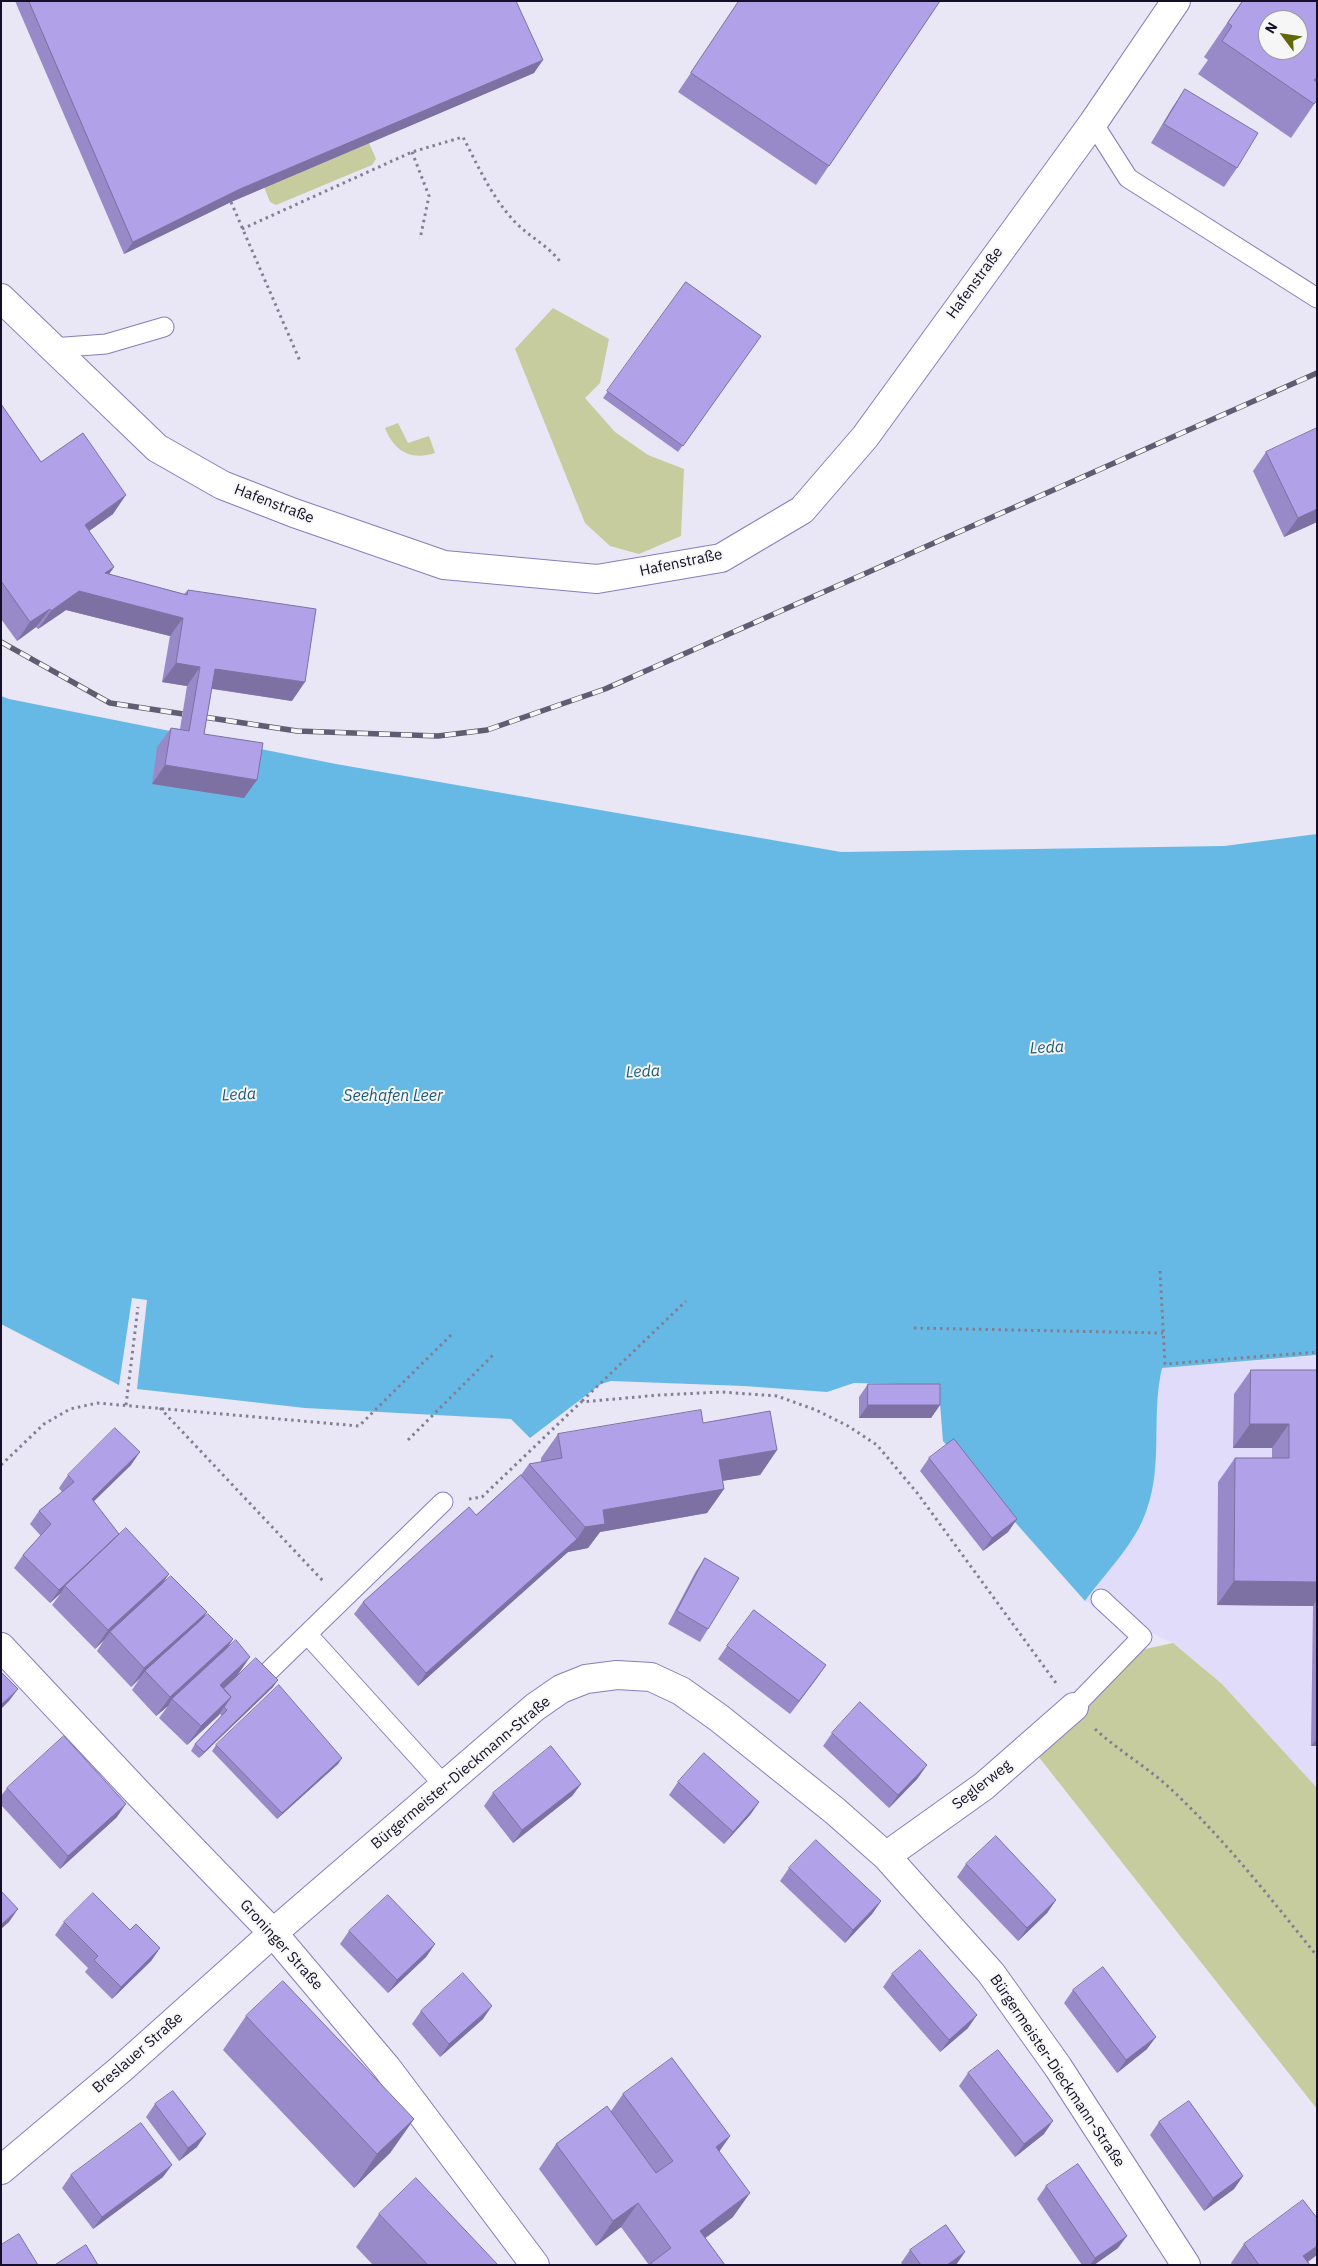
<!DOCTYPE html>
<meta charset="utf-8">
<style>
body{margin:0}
#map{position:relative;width:1318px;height:2266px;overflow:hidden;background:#e9e7f5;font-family:"IBM Plex Sans",sans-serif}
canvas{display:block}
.frame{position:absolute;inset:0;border:2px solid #150e27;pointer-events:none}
.north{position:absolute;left:1258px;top:10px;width:50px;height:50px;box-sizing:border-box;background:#f6f6f6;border:1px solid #9c99a3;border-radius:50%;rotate:301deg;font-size:14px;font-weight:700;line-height:20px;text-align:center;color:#150e27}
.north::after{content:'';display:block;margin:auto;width:18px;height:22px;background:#606707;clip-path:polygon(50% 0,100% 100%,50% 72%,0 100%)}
</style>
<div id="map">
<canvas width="1318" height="2266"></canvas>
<div class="frame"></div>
<div class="north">N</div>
</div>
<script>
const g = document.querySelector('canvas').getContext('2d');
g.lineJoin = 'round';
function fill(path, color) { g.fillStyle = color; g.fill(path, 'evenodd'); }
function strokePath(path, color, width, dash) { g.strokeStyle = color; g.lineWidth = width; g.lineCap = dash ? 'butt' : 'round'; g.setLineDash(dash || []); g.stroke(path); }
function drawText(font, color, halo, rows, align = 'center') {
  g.font = font + ' "IBM Plex Sans",sans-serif'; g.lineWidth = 4; g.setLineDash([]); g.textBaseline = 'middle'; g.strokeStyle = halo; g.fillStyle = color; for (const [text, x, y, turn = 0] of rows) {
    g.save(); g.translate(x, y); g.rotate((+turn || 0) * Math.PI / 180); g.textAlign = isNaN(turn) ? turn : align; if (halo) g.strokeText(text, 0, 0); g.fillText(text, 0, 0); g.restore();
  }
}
fill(new Path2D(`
 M1317 1356V1788L1222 1684 1173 1643 1085 1601 1131 1540 1148 1509 1154 1480 1157 1386 1161 1368Z`), '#e2dcfb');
fill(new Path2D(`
 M369 143 376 159 372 165 276 205 270 202 264 187Z
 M553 308 609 339 600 383 585 398 615 432 648 455 684 469 681 536 639 554 610 546 585 523 515 349Z
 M398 423 408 443 429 436 435 453C411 461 394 451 385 428Z
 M1173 1643 1222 1684 1317 1788V2109L1030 1746 1122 1654Z`), '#c6cc9d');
fill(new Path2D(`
 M1 696 9 699 336 764 841 852 1224 846 1317 834V1355L1162 1368C1151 1414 1163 1464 1147 1509 1136 1543 1106 1572 1085 1601L943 1441 939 1391 902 1384 854 1383 827 1392 744 1386 611 1381 601 1384 530 1438 511 1419 305 1408 137 1389 147 1300 132 1298 119 1385 1 1324Z`), '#67b9e5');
const lane = new Path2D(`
 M1093 123 1128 178 1317 298
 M52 348 106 344 164 327
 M307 1634 444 1785
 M267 1673 443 1502
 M1074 1707 1142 1637 1101 1599`);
const street = new Path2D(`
 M1 298 157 448 222 485 294 513 444 565 597 579 721 558 802 510 865 437 1093 123 1176 1
 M886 1856 984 1786 1074 1707
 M1 2170 121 2069 273 1933 535 1707 561 1689 586 1679 617 1675 651 1677 681 1691 719 1718 835 1811 886 1856 991 1973 1058 2067 1186 2265`);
const secondary = new Path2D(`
 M1 1647 138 1793 273 1933 387 2068 535 2265`);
strokePath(lane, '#8b7bbc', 21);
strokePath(street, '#8b7bbc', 30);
strokePath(secondary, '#8b7bbc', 30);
strokePath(new Path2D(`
 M412 152 429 196 420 239
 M231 202 300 361
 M242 229 412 152 463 137C478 166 492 198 516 223 531 238 549 246 562 264
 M1160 1271 1165 1364 1317 1352
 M914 1328 1163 1333
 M582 1401 686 1301
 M126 1405 138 1307
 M160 1408 324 1582
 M408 1440 493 1355
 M1 1465 44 1424 70 1409 97 1403 359 1426 451 1335
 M469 1499 482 1497 581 1402 660 1395 722 1392 777 1396 816 1410 848 1426 877 1445 918 1494 1056 1683
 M1095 1729C1120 1752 1149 1768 1173 1791 1226 1841 1271 1899 1317 1956`), '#837f92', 3, [2.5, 4]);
strokePath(lane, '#fff', 19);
strokePath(street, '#fff', 28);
strokePath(secondary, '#fff', 28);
const rail = new Path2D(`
 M1 642 110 703 297 731 438 736 487 730 605 689 1317 373`);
strokePath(rail, '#615c71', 5.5);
strokePath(rail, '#f6f6f6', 4, [11]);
fill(new Path2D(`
 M15 1H516L534 73 231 202 124 254Z
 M739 1H940L816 185 678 92Z
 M1242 1H1317V100L1291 138 1198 74 1208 60 1204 57Z
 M1185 89 1237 168 1224 187 1151 143 1172 108Z
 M686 282 761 336 678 452 603 398Z
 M1 404 41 462 113 514 89 531 114 567 109 574 184 594 188 590 292 701 212 689 204 734 244 798 152 784 157 747 171 728 180 729 187 686 162 682 170 636 66 610 38 629 36 627 17 641 1 619Z
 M1266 452 1317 522 1284 537 1253 471Z
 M1251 1370H1317V1746H1311L1313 1606 1217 1605 1218 1482 1235 1458H1272V1448H1233L1234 1394Z
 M868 1384 940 1405 931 1418H859V1397Z
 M703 1423 777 1450 760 1475 722 1481 724 1489 707 1513 600 1532 588 1548 568 1552 418 1686 354 1614 363 1602 476 1515 521 1475 529 1464 541 1462V1458L558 1434Z
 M929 1458 1017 1519 1008 1532 983 1551 920 1471Z
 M131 1465 93 1501 119 1534 169 1574 162 1584 207 1612 201 1621 233 1639 228 1647 237 1676 223 1689 273 1687 199 1758 191 1751 195 1744 222 1716 220 1714 187 1745 159 1718 168 1706 156 1716 132 1690 140 1678 131 1687 97 1651 104 1640 95 1649 52 1605 61 1593 50 1603 14 1568 23 1555 41 1536 30 1524 39 1511 62 1492 59 1488 68 1475Z
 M705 1558 708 1629 700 1642 668 1624 696 1571Z
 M727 1646 826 1665 790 1714 718 1659Z
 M832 1733 918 1778 889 1808 823 1746Z
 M216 1745 342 1758 338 1764 277 1819 212 1751Z
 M678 1782 759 1802 750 1815 724 1844 669 1795Z
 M581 1784 572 1796 513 1843 484 1806 493 1793Z
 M7 1788 117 1817 60 1869 1 1805V1796Z
 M966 1864 1056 1900 1047 1913 1018 1941 957 1877Z
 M789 1868 881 1901 872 1914 845 1943 780 1881Z
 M64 1922 130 1930 160 1948 151 1961 112 1999 85 1972 88 1968 55 1935Z
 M349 1931 435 1944 426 1957 388 1993 340 1944Z
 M892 1974 968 2028 940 2052 883 1987Z
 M1073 1990 1147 2049 1117 2073 1064 2003Z
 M421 2011 483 2019 440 2057 412 2024Z
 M246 2016 414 2119 390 2153 354 2188 223 2050Z
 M968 2073 1044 2134 1015 2157 959 2086Z
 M623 2094 730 2136 719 2152 733 2217 705 2238 725 2265H649L621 2227 596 2246 539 2169 556 2144 611 2111Z
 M155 2104 197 2147 179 2161 146 2117Z
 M1159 2122 1243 2176 1234 2189 1204 2211 1150 2135Z
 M71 2175 163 2177 93 2229 62 2188Z
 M1046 2186 1118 2248 1094 2265H1082L1037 2199Z
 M379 2214 498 2265H373L356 2247Z
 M1244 2244 1317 2255 1308 2262 1310 2265H1232L1231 2263Z
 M910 2250 956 2265H903L901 2263Z`), '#988ac8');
fill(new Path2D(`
 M543 60 534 73 231 202 124 254 133 242 240 189Z
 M126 495 113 514 72 543 85 525Z
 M1317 509V522L1284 537 1298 518Z
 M114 567 101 586 105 573Z
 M79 591 183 618 170 636 66 610 38 629 51 611Z
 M50 609 36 627 17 641 30 622Z
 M176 663 200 667 187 686 162 682Z
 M215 669 305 682 292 701 202 687Z
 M165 765 257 780 244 798 152 784Z
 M868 1405H940L931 1418H859Z
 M1250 1424H1289L1272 1448H1233Z
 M777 1450 760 1475 702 1484 719 1460Z
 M140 1452 131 1465 83 1512 92 1499Z
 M724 1489 707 1513 600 1532 588 1548 568 1552 418 1686 426 1673 577 1539 585 1527 603 1510Z
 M1017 1519 1008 1532 983 1551 992 1538Z
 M119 1534 110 1547 65 1586 61 1593 50 1603 59 1590Z
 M169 1574 156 1593 110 1632 104 1640 95 1649 108 1630Z
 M1234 1581 1317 1582V1600L1313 1606 1217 1605Z
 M207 1612 194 1631 145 1671 140 1678 131 1687 144 1668Z
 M233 1639 220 1658 172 1699 168 1706 156 1716 170 1697Z
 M250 1657 237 1676 207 1704 220 1685Z
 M826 1665 817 1678 790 1714 799 1701Z
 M278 1680 273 1687 199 1758 204 1752Z
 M18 1689 9 1701 1 1709V1705Z
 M231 1697 218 1716 187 1745 201 1726Z
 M1317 1739V1746H1311Z
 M342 1758 338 1764 277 1819 282 1813Z
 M927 1765 918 1778 889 1808 898 1795Z
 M581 1784 572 1796 513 1843 522 1830Z
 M759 1802 750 1815 724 1844 733 1832Z
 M126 1804 117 1817 60 1869 68 1856Z
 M1056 1900 1047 1913 1018 1941 1027 1928Z
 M881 1901 872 1914 845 1943 853 1930Z
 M18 1909 9 1922 1 1929V1925Z
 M435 1944 426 1957 388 1993 397 1980Z
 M160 1948 151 1961 112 1999 121 1987Z
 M492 2006 483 2019 440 2057 449 2044Z
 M977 2015 968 2028 940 2052 949 2040Z
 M1156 2037 1147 2049 1117 2073 1126 2060Z
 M414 2119 390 2153 354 2188 377 2154Z
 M1053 2121 1044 2134 1015 2157 1024 2144Z
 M206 2134 197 2147 179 2161 188 2148Z
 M730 2136 713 2160 716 2147Z
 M172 2165 163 2177 93 2229 102 2217Z
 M1243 2176 1234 2189 1204 2211 1213 2198Z
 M750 2193 733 2217 683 2255 700 2231Z
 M638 2203 621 2227 596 2246 613 2221Z
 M1127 2236 1118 2248 1094 2265H1090L1095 2258Z
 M1317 2246V2255L1303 2265V2256Z
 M965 2252 956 2265H947Z`), '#7c71a2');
const building = new Path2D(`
 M29 1H516L543 60 240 189 133 242Z
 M739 1H940L829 166 691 73Z
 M1243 1H1317V77L1314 80 1317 82V100L1314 104 1222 41 1232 26 1228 23ZM1268 20H1298V50H1268Z
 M1185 89 1258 133 1237 168 1164 124Z
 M686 282 761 336 683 446 607 391Z
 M1 404 41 462 83 433 126 495 85 525 114 567 105 573 187 595 188 590 316 609 305 682 215 669 204 734 263 743 257 780 165 765 171 728 189 731 200 667 176 663 183 618 79 591 51 611 50 609 30 622 1 581Z
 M1317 428V509L1298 518 1266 452Z
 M1251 1370H1317V1582L1234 1581 1235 1458H1289V1424H1250Z
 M868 1384H940V1405H868Z
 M701 1410 703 1423 770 1411 777 1450 719 1460 724 1489 603 1510 605 1524 585 1527 529 1464 562 1458 558 1434Z
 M115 1428 140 1452 92 1499 119 1534 59 1590 23 1555 51 1524 39 1511 74 1482 68 1475Z
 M954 1439 1017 1519 992 1538 929 1458Z
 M521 1475 577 1539 426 1673 363 1602 469 1507 476 1515Z
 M126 1528 169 1574 108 1630 65 1586Z
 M705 1558 739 1578 708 1629 677 1611Z
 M171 1576 207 1612 144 1668 110 1632Z
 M754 1610 826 1665 799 1701 727 1646Z
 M208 1614 233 1639 170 1697 145 1671Z
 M236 1640 250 1657 220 1685 231 1697 201 1726 172 1699Z
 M256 1658 278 1680 204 1752 195 1744 227 1710 224 1707 231 1697 224 1689Z
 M1 1672 18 1689 1 1705Z
 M279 1685 342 1758 282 1813 216 1745Z
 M860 1702 927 1765 898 1795 832 1733Z
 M64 1736 126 1804 68 1856 7 1788Z
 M551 1746 581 1784 522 1830 493 1793Z
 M704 1753 759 1802 733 1832 678 1782Z
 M996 1836 1056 1900 1027 1928 966 1864Z
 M816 1840 881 1901 853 1930 789 1868Z
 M1 1891 18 1909 1 1925Z
 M93 1893 130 1930 136 1924 160 1948 121 1987 94 1960 98 1956 64 1922Z
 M388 1895 435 1944 397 1980 349 1931Z
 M920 1950 977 2015 949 2040 892 1974Z
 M1103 1967 1156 2037 1126 2060 1073 1990Z
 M463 1973 492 2006 449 2044 421 2011Z
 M283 1981 414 2119 377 2154 246 2016Z
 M998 2050 1053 2121 1024 2144 968 2073Z
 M672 2058 730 2136 716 2147 750 2193 700 2231 725 2265H652L651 2263 671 2248 638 2203 613 2221 556 2144 607 2106 656 2173 673 2161 623 2094Z
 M173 2091 206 2134 188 2148 155 2104Z
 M1189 2101 1243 2176 1213 2198 1159 2122Z
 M141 2123 172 2165 102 2217 71 2175Z
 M1078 2164 1127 2236 1095 2258 1046 2186Z
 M416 2178 498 2265H428L379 2214Z
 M1303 2200 1317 2218V2246L1303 2256 1310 2265H1259L1244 2244Z
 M946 2225 965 2252 947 2265H921L910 2250Z
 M19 2234 38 2265H1V2245Z
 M86 2245 98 2265H55Z`);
fill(building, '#b1a1e8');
strokePath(building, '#7c71a2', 1);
drawText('15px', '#150e27', '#f6f6f6', [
 ["Hafenstraße",975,283,-54],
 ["Hafenstraße",274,504,21],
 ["Hafenstraße",681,563,-12],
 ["Bürgermeister-Dieckmann-Straße",461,1773,-40],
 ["Seglerweg",982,1785,-38],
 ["Groninger Straße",281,1945,48],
 ["Breslauer Straße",138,2053,-41],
 ["Bürgermeister-Dieckmann-Straße",1057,2071,56]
]);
drawText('italic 16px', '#1c5a79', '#f6f6f6', [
 ["Leda",1047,1048,-3],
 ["Leda",643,1072,-3],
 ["Leda",239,1095,-3],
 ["Seehafen Leer",393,1096]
]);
</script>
